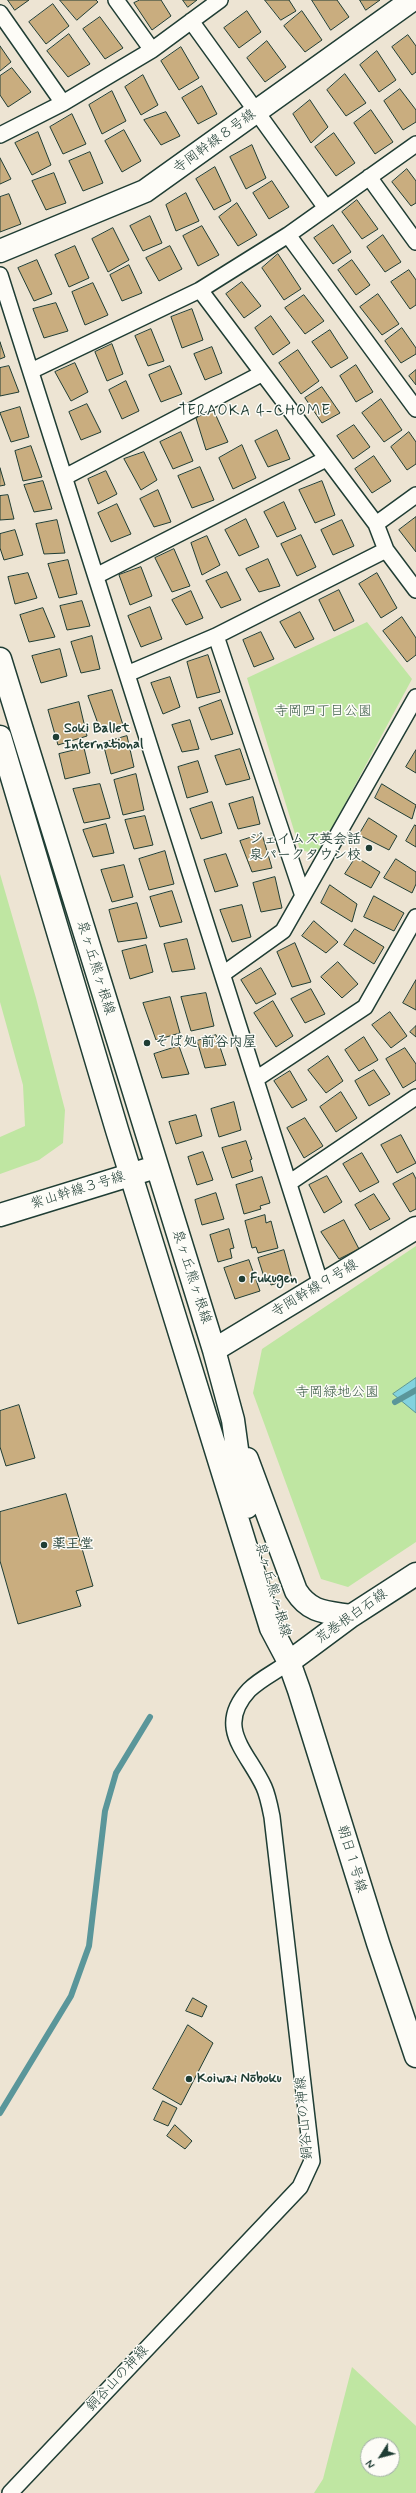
<!DOCTYPE html>
<meta charset="utf-8">
<style>
body{margin:0}
#map{position:relative;width:416px;height:2493px;overflow:hidden;background:#ede4d3;font-family:Mynerve,sans-serif}
canvas{display:block}
.north{position:absolute;left:360px;top:2437px;width:40px;height:40px;box-sizing:border-box;background:#fdfcf7;border:1px solid #a4b0a9;border-radius:50%;rotate:234deg;font-size:11px;font-weight:700;line-height:16px;text-align:center;color:#1f3d34}
.north::after{content:'';display:block;margin:auto;width:14px;height:18px;background:#1f3d34;clip-path:polygon(50% 0,100% 100%,50% 72%,0 100%)}
</style>
<div id="map">
<canvas width="416" height="2493"></canvas>
<div class="north">N</div>
</div>
<script>
const g = document.querySelector('canvas').getContext('2d');
g.lineJoin = 'round';
function fill(path, color) { g.fillStyle = color; g.fill(path, 'evenodd'); }
function strokePath(path, color, width, dash) { g.strokeStyle = color; g.lineWidth = width; g.lineCap = dash ? 'butt' : 'round'; g.setLineDash(dash || []); g.stroke(path); }
function drawText(font, color, halo, rows, align = 'center') {
  g.font = font + ' Mynerve,"Klee One",sans-serif'; g.lineWidth = 3; g.setLineDash([]); g.textBaseline = 'middle'; g.strokeStyle = halo; g.fillStyle = color; for (const [text, x, y, turn = 0] of rows) {
    g.save(); g.translate(x, y); g.rotate((+turn || 0) * Math.PI / 180); g.textAlign = isNaN(turn) ? turn : align; if (halo) g.strokeText(text, 0, 0); g.fillText(text, 0, 0); g.restore();
  }
}
fill(new Path2D(`
 M367 622 412 679 318 854 300 850 247 678Z
 M0 874 36 998 65 1110 63 1143 39 1160 0 1174V1137L25 1126 23 1085 0 1002Z
 M416 1246V1542L348 1587 321 1579 253 1393 262 1349Z
 M352 2367 416 2426V2493H314L323 2479ZM368 2445H392V2469H368Z`), '#bfe6a2');
const water = new Path2D(`
 M416 1378V1413L393 1394Z`);
fill(water, '#82d2de');
strokePath(water, '#5a969a', 1);
strokePath(new Path2D(`
 M395 1402 416 1390
 M0 2113 71 1996 89 1946 105 1811 116 1773 150 1717`), '#5a969a', 6);
const building = new Path2D(`
 M8 0H29L15 10Z
 M60 0H96L98 2 77 20Z
 M140 0H161L171 16 152 30 134 3Z
 M183 0H197L188 7Z
 M265 0H289L296 11 281 20Z
 M312 0H337L349 17 331 30Z
 M360 0H380L366 10Z
 M53 4 69 26 46 44 29 22Z
 M247 11 261 32 239 48 224 28Z
 M302 11 322 40 305 52 284 26Z
 M100 17 123 48 105 59 83 29Z
 M69 34 90 64 68 77 47 51Z
 M408 35 416 46V72L412 75 392 47Z
 M267 41 286 67 265 82 247 58Z
 M0 46 11 62 0 71Z
 M181 47 199 78 179 90 161 61Z
 M377 51 396 80 379 92 360 65Z
 M12 68 31 92 8 107 0 95V76Z
 M345 74 366 103 346 116 327 90Z
 M143 75 158 105 141 115 125 87Z
 M202 86 217 114 198 124 182 98Z
 M400 89 416 110V122L403 130 384 101Z
 M112 91 126 121 102 134 89 105Z
 M310 100 328 127 311 143 293 114Z
 M371 110 393 142 375 154 354 123Z
 M166 112 180 136 161 145 144 120Z
 M72 114 86 144 63 154 50 127Z
 M124 130 141 161 122 172 105 141Z
 M38 132 51 165 32 175 15 143Z
 M334 133 355 163 336 176 315 147Z
 M252 145 266 178 246 189 230 157Z
 M90 152 103 183 83 191 69 161Z
 M0 158 11 179 0 184Z
 M215 167 231 201 214 210 196 179Z
 M407 169 416 181V203L411 206 392 182Z
 M54 173 66 203 46 210 32 181Z
 M272 181 289 207 269 219 253 193Z
 M186 193 199 221 176 231 166 205Z
 M9 194 21 224 0 232V197Z
 M357 200 378 229 362 239 342 212Z
 M237 203 257 235 238 246 219 217Z
 M150 216 162 243 143 251 130 226Z
 M333 225 351 252 333 264 314 238Z
 M202 226 219 255 198 266 183 236Z
 M113 228 129 260 108 272 92 239Z
 M383 235 401 262 385 272 367 247Z
 M75 246 89 278 69 287 55 255Z
 M170 246 182 269 159 281 146 258Z
 M278 254 301 289 284 300 262 268Z
 M37 260 52 294 34 301 18 268Z
 M352 260 370 285 356 295 338 270Z
 M129 265 142 293 122 301 110 275Z
 M409 270 416 280V305L410 309 391 282Z
 M242 282 261 306 244 318 226 294Z
 M93 283 108 315 85 325 72 292Z
 M378 294 399 324 382 335 360 307Z
 M304 295 324 321 305 334 285 308Z
 M56 303 68 331 44 338 33 309Z
 M192 309 203 340 182 348 171 317Z
 M271 316 290 343 273 355 255 328Z
 M402 328 416 348V354L401 363 385 341Z
 M151 329 164 361 148 366 135 336Z
 M330 330 348 358 331 368 312 342Z
 M0 342 5 357 0 359Z
 M112 344 123 374 107 381 95 352Z
 M212 347 222 373 205 380 194 354Z
 M298 350 319 381 301 394 279 363Z
 M75 363 88 392 71 401 55 372Z
 M356 365 373 392 356 402 340 376Z
 M9 366 19 392 0 396V368Z
 M170 366 182 394 161 402 149 375Z
 M416 370V385L409 376Z
 M126 381 139 411 122 419 109 390Z
 M322 387 340 413 322 423 305 398Z
 M381 399 402 430 384 442 362 413Z
 M87 404 101 432 81 440 69 412Z
 M20 407 29 437 11 442 0 413Z
 M213 409 228 442 206 450 196 418Z
 M354 425 370 447 353 459 337 436Z
 M277 430 290 459 268 467 255 441Z
 M181 432 193 461 173 469 160 442Z
 M409 432 416 442V464L407 470 391 447Z
 M242 445 256 478 233 489 219 458Z
 M31 446 42 477 23 481 15 451Z
 M144 452 157 480 141 490 124 459Z
 M374 456 391 481 372 493 355 469Z
 M200 467 214 500 192 508 178 476Z
 M0 468 5 485 0 486Z
 M106 471 117 494 98 504 88 479Z
 M43 481 52 509 34 512 24 485Z
 M322 481 335 515 315 523 299 490Z
 M158 490 171 522 154 527 140 499Z
 M8 495 14 519 0 520V496Z
 M284 502 296 529 277 537 264 512Z
 M117 504 131 534 111 542 98 513Z
 M416 517V552L399 530Z
 M246 519 259 547 239 556 225 530Z
 M57 520 65 553 44 554 36 524Z
 M342 520 354 546 333 555 321 530Z
 M15 530 23 555 4 560 0 548V534Z
 M301 535 316 567 297 576 281 544Z
 M207 536 220 565 202 575 191 543Z
 M174 549 190 586 172 592 155 558Z
 M268 559 280 586 259 592 246 569Z
 M68 560 77 594 59 598 48 564Z
 M141 567 152 596 130 605 119 575Z
 M227 572 241 600 221 608 206 581Z
 M28 573 37 598 15 604 8 577Z
 M377 573 397 608 381 618 359 584Z
 M339 590 354 621 334 631 319 600Z
 M191 591 203 618 186 625 172 600Z
 M82 601 90 626 67 630 60 606Z
 M150 607 162 639 141 647 128 616Z
 M43 608 55 637 29 642 20 615Z
 M300 612 314 639 295 648 280 622Z
 M402 617 416 638V655L407 662 383 631Z
 M261 632 274 659 254 667 243 640Z
 M92 636 100 669 81 673 71 642Z
 M60 649 67 676 41 683 32 656Z
 M208 655 220 692 197 698 187 662Z
 M170 677 180 707 163 714 151 683Z
 M112 690 123 725 101 732 88 696Z
 M221 700 233 734 211 740 199 708Z
 M79 702 87 736 58 745 48 710Z
 M190 720 199 749 182 752 172 725Z
 M127 736 134 767 111 774 103 743Z
 M84 748 90 773 65 779 59 754Z
 M240 749 250 779 226 785 215 756Z
 M416 750V773L406 767Z
 M198 761 208 792 187 798 178 767Z
 M136 774 144 810 123 815 114 780Z
 M100 784 110 818 84 823 73 789Z
 M382 784 416 805 412 819 375 798Z
 M253 797 260 824 238 829 229 804Z
 M212 802 222 833 201 839 190 809Z
 M145 816 153 845 134 849 125 820Z
 M369 818 397 836 389 850 359 835Z
 M106 824 114 853 93 857 83 830Z
 M415 825 416 826V847L406 841Z
 M262 834 272 868 252 872 240 841Z
 M165 851 174 884 149 890 139 859Z
 M226 854 238 886 215 892 204 860Z
 M356 857 380 872 371 888 345 874Z
 M396 859 416 872V884L412 893 384 878Z
 M124 865 133 897 112 902 101 870Z
 M275 877 282 908 261 912 253 883Z
 M330 885 357 904 352 922 321 903Z
 M172 891 182 922 160 927 150 897Z
 M374 896 404 913 394 931 364 917Z
 M137 903 147 938 118 942 109 910Z
 M242 905 251 937 232 942 220 910Z
 M314 921 338 942 326 953 302 936Z
 M355 929 384 947 374 964 344 945Z
 M187 939 195 969 172 972 164 944Z
 M295 943 311 982 292 987 277 952Z
 M146 945 153 972 130 979 122 951Z
 M338 962 358 984 342 998 321 977Z
 M261 968 276 994 256 1004 241 980Z
 M416 980V1010L403 1003Z
 M311 989 325 1014 305 1023 291 999Z
 M206 993 214 1026 191 1031 181 997Z
 M170 997 180 1033 156 1040 143 1003Z
 M273 1001 293 1036 276 1047 254 1013Z
 M390 1012 407 1036 391 1048 372 1025Z
 M416 1026V1037L410 1032Z
 M216 1035 226 1065 205 1068 197 1041Z
 M364 1037 378 1060 359 1071 345 1050Z
 M179 1046 189 1074 162 1078 154 1054Z
 M405 1048 416 1064V1080L403 1088 386 1059Z
 M328 1056 343 1081 326 1093 308 1070Z
 M374 1070 390 1094 369 1106 355 1081Z
 M290 1071 307 1100 292 1108 274 1081Z
 M341 1092 357 1118 336 1132 320 1107Z
 M234 1102 241 1130 219 1137 211 1109Z
 M196 1115 202 1136 176 1144 169 1122Z
 M305 1118 323 1146 304 1158 287 1128Z
 M401 1135 416 1163 397 1173 381 1145Z
 M246 1141 252 1159 250 1160 253 1171 232 1178 222 1148Z
 M203 1152 213 1180 197 1185 188 1157Z
 M362 1153 379 1182 360 1192 343 1164Z
 M413 1173 416 1179V1209L410 1212 393 1184Z
 M327 1176 342 1202 324 1213 309 1185Z
 M262 1177 270 1203 260 1206 261 1209 244 1214 236 1185Z
 M216 1193 224 1219 202 1225 195 1200Z
 M374 1194 390 1219 370 1230 355 1205Z
 M265 1215 266 1223 271 1221 278 1248 258 1253 256 1247 252 1248 245 1221Z
 M344 1220 359 1249 339 1259 321 1232Z
 M229 1229 234 1248 230 1249 232 1258 218 1262 210 1235Z
 M284 1250 292 1279 271 1285 269 1279 265 1280 258 1258Z
 M249 1260 260 1291 235 1299 224 1268Z
 M19 1405 35 1458 6 1466 0 1447V1411Z
 M66 1494 93 1586 76 1591 81 1606 18 1624 0 1561V1512Z
 M193 1998 207 2006 202 2017 186 2011Z
 M188 2025 213 2043 181 2105 153 2089Z
 M163 2101 177 2108 168 2126 154 2120Z
 M175 2125 192 2141 185 2149 167 2136Z`);
fill(building, '#c9ad7f');
strokePath(building, '#1f3d34', 1);
const street = new Path2D(`
 M116 0 152 50
 M0 13 63 103
 M191 21 326 208
 M0 135 63 103 152 50 220 0
 M369 177 416 242
 M288 235 416 409
 M0 275 321 1285
 M200 290 288 235 416 144
 M31 371 200 290 376 524 386 550 416 590
 M65 477 261 374
 M376 524 416 495
 M96 576 326 459
 M216 636 303 896
 M127 674 216 636 386 550
 M223 974 283 931 416 697
 M256 1079 365 1007 416 917
 M289 1183 416 1097
 M10 2493 300 2187 312 2161 272 1817C270 1807 268 1796 264 1787 248 1752 214 1728 249 1690 260 1679 277 1671 289 1662`);
const secondary = new Path2D(`
 M0 251 145 191 412 0
 M0 659 214 1350 233 1420 243 1493 247 1507
 M0 737 117 1130 271 1628 289 1662 299 1690 378 1943 416 2056
 M0 1215 146 1170
 M214 1350 416 1228
 M247 1459 296 1591C310 1613 326 1612 351 1616
 M289 1662 351 1616 416 1574`);
strokePath(street, '#1f3d34', 18);
strokePath(secondary, '#1f3d34', 25);
strokePath(street, '#fdfcf7', 15);
strokePath(secondary, '#fdfcf7', 22);
for (const [x, y, r, color] of [
 [56,737,4,"#1f3d34"],
 [369,848,4,"#1f3d34"],
 [147,1043,4,"#1f3d34"],
 [242,1279,4,"#1f3d34"],
 [44,1545,4,"#1f3d34"],
 [189,2079,4,"#1f3d34"]
]) { const dot = new Path2D(); dot.arc(x, y, r, 0, 2 * Math.PI); g.fillStyle = color; g.fill(dot); strokePath(dot, '#fdfcf7', 1.5); }
drawText('14px', '#1f3d34', '#fdfcf7', [
 ["寺岡幹線８号線",215,142,-36],
 ["泉ヶ丘熊ヶ根線",95,968,73],
 ["紫山幹線３号線",78,1191,-17],
 ["泉ヶ丘熊ヶ根線",191,1277,72],
 ["寺岡幹線９号線",315,1289,-31],
 ["泉ヶ丘熊ヶ根線",272,1590,74],
 ["荒巻根白石線",352,1617,-35],
 ["朝日１号線",351,1859,73],
 ["銅谷山の神線",305,2118,-95],
 ["銅谷山の神線",118,2379,-47]
]);
drawText('14px', '#3f5f4a', '#fdfcf7', [
 ["寺岡四丁目公園",323,712],
 ["寺岡緑地公園",337,1393]
]);
drawText('bold 14px', '#1f3d34', '#fdfcf7', [
 ["Soki Ballet",64,729],
 ["International",64,745],
 ["ジェイムズ英会話",361,840,"right"],
 ["泉パークタウン校",361,856,"right"],
 ["そば処 前谷内屋",155,1043],
 ["Fukugen",250,1279],
 ["薬王堂",52,1545],
 ["Koiwai Nōboku",197,2079]
], 'left');
g.letterSpacing = '1px';
drawText('15px', '#1f3d34', '#fdfcf7', [
 ["TERAOKA 4-CHOME",255,412]
]);
g.letterSpacing = '0px';
</script>
